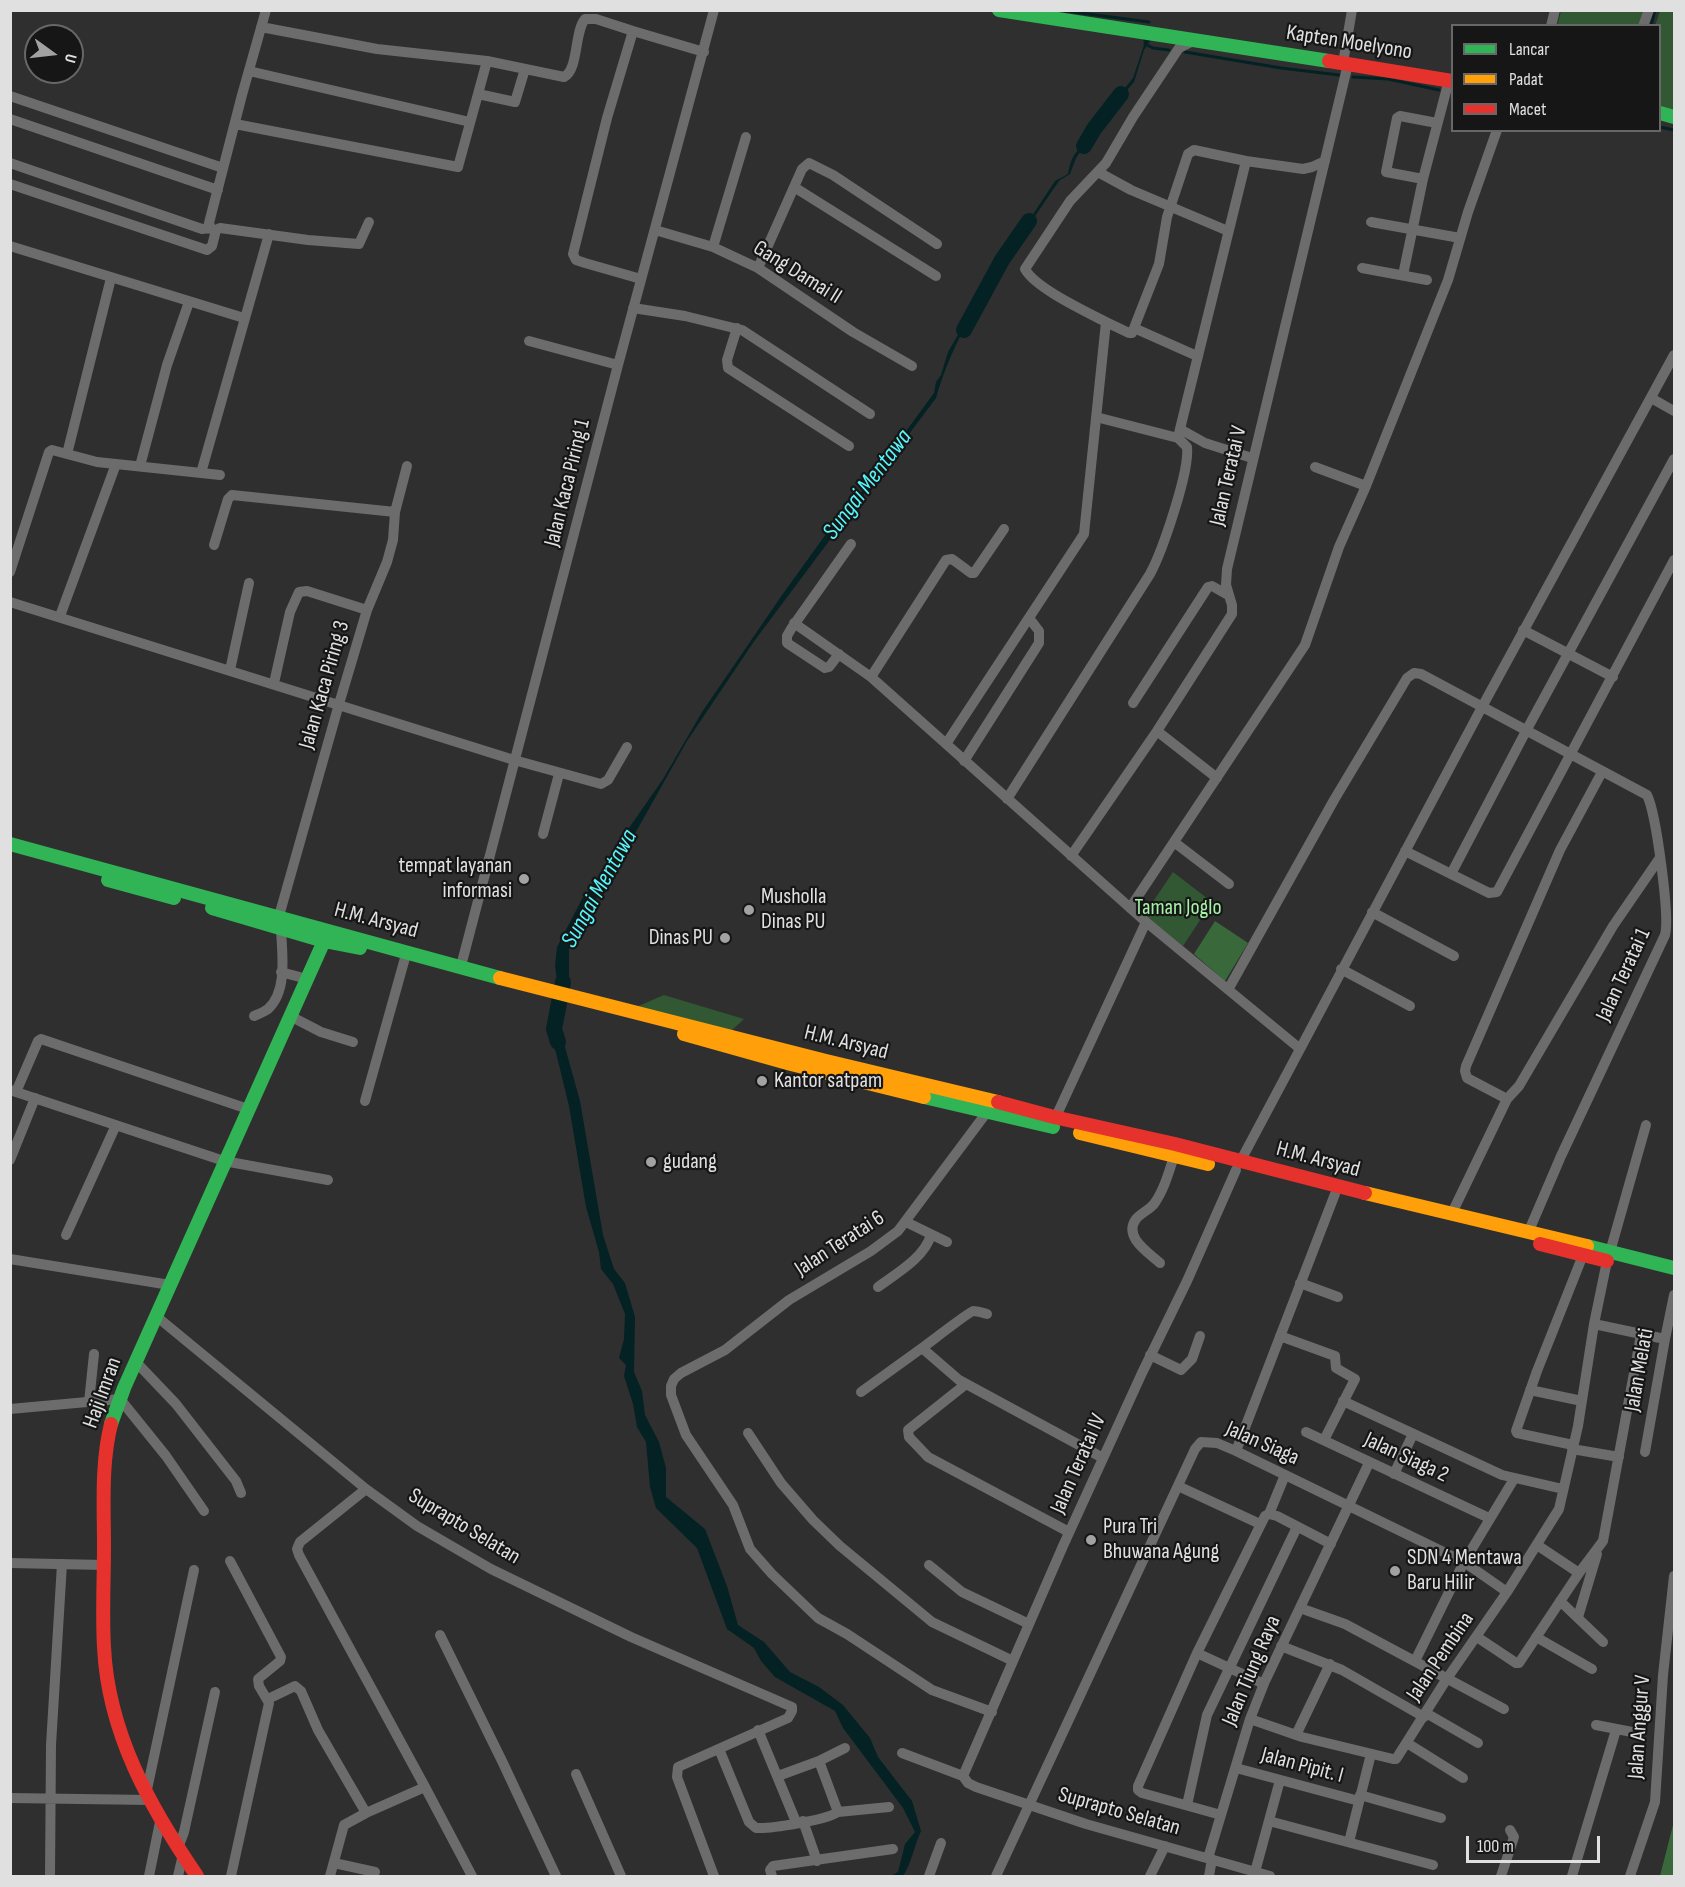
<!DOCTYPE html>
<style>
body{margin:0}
#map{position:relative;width:1685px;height:1887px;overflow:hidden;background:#2f2f2f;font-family:"Sofia Sans Condensed",sans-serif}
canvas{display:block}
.frame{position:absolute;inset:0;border:12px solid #e1e0e1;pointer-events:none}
.legend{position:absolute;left:1451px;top:24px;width:210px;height:108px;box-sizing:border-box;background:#171617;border:2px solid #686768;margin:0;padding:8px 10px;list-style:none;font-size:18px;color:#e1e0e1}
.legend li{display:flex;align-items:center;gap:12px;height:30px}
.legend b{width:30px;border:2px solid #686768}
.north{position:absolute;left:24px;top:24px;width:60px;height:60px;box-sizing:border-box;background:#171617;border:2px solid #686768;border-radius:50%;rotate:105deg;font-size:16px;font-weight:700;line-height:24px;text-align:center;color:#e1e0e1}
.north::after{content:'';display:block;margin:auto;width:21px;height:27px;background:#a3a2a3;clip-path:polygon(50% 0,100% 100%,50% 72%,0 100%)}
.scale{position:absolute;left:1466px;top:1836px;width:134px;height:27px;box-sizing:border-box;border:3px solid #e1e0e1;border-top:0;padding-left:8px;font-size:18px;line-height:21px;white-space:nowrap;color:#e1e0e1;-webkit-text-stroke:4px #171617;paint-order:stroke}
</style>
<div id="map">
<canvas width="1685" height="1887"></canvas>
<div class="frame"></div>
<ul class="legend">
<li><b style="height:8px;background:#30b455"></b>Lancar</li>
<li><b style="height:8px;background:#ff9f0a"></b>Padat</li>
<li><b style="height:8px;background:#e5322d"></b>Macet</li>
</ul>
<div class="north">U</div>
<div class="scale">100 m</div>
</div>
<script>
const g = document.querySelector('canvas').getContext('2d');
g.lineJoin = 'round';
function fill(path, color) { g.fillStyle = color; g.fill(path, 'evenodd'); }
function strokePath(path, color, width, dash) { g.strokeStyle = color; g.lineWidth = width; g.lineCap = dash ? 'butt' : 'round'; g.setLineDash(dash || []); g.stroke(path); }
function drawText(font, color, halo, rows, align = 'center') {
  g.font = font + ' "Sofia Sans Condensed",sans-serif'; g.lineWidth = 4.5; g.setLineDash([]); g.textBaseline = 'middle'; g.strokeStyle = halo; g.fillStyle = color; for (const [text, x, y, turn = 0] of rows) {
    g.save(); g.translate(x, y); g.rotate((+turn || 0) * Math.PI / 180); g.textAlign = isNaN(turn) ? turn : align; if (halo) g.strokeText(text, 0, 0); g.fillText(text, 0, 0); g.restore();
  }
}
fill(new Path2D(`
 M1561 11H1644L1638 25 1557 26Z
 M1660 11H1674V111L1660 108V26H1655Z
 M1173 872 1212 902 1183 946 1144 915Z
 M664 995 744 1019 729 1033 634 1008Z`), '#315832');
fill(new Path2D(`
 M1215 921 1248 943 1225 981 1194 954Z
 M1674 1823V1876H1660L1673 1825Z`), '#39693b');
fill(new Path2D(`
 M1143 35 1148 36 1150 41 1144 50 1134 82 1109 111H1107L1076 158 1070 174 1060 180 1054 188C1010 255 958 320 936 398L755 640 687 741 633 837 588 913 569 942V993L555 988 557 980 555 966 557 947 582 899 595 883 611 854 663 779 702 712 780 598 831 527 849 509 934 393 936 382 941 375 948 352 998 266 999 259 1012 246 1055 181 1068 174C1070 163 1073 152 1083 147L1098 121 1133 78 1144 45Z
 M548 1020 558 1022 580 1101 603 1235 614 1269 625 1283 635 1317 634 1372 642 1391 645 1415 659 1442 666 1468V1497L705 1529 727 1586 738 1625 764 1642 790 1672 819 1687 843 1705 870 1738 878 1757 912 1801 921 1831C914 1846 912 1862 903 1876H891L898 1872 905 1844 915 1832 903 1808 843 1728 835 1711 775 1677 761 1661 754 1648 727 1629 697 1548 656 1508 650 1487 646 1442 637 1427 633 1404 624 1376 626 1365 619 1358 624 1339 625 1314 613 1284 601 1269 599 1252 586 1207 569 1106Z`), '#042223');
strokePath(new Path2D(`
 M1058 10 1149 22
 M1651 26 1655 10
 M1145 44 1153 48 1169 50
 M1185 52 1281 68 1339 75
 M1353 77 1388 79 1439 90
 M1660 127 1674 130`), '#042223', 3);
strokePath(new Path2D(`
 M1084 146 1094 129 1121 94
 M964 330 1002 260 1029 221
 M558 1042 554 1029 563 982`), '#042223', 16);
strokePath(new Path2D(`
 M1551 26 1555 10
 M1643 26 1649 10
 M261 27 377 49 487 61 564 77C579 69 574 32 585 19H596L633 31
 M1343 63 1352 10
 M249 71 470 122
 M478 94 515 102 525 69
 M10 96 223 168
 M10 119 218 190
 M235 124 458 167 487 61
 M10 163 202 229 211 228
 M1098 172 1131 190 1228 231
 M1423 179 1386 172 1397 118 1400 116 1437 123
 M10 184 207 250 212 246 216 230 220 228 308 240 359 244 369 222
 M794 187 936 276
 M1371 222 1460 238
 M655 230 713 247 758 268 853 332 912 366
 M215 232 211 228 209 223 242 95 266 10
 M10 246 244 318
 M713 247 746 137
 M758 268 802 169 809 163 833 175 937 244
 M1362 268 1427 280
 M1403 275 1423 179 1449 80
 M641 279 585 263 576 260 573 254 607 118 633 31 704 52
 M633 308 685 316 742 330 870 414
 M1106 322C1087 312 1035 288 1025 269L1070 201 1106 163 1133 117 1179 48 1195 40
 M737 328 727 360 728 368 849 446
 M1134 328 1197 356
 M529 341 618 365
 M1651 398 1674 411
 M1096 417 1178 438
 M1180 429 1205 443 1252 458
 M67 454 111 278
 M140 466 167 365 189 302
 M1315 467 1366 486
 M201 473 269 234
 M214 545 228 499 232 495 395 512
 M10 572 49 452 52 450 97 462 220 475
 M10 602 514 760 601 784 608 780 627 747
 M60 616 116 464
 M794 623 871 677 1146 922 1053 1123
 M1523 630 1613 677
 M839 654 829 667 825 668 787 643V636L791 629 851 544
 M230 670 249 583
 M871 677 946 560 952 559 971 573H974L1004 529
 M274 683 290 612 299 592 307 591 367 610
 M1133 703 1208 587 1212 586 1228 595
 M1157 731 1217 778
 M946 744 1084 534 1106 322 1129 333H1132L1134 328 1159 264 1167 217 1188 154 1194 150 1246 161
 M964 761 1039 643V631L1029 618
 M1007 799 1150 574C1162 552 1190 471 1187 447L1178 438 1180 429 1246 161 1303 169 1312 167 1325 161
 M543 834 559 774
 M1174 842 1229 884
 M1405 851 1489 893 1497 892 1674 560
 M1071 856 1157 731 1232 614V605L1226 585 1227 569 1348 64
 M1451 874 1526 731 1674 459
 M1130 908 1305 645 1339 547 1366 486 1448 280 1468 212 1497 130
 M1372 912 1454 956
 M279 916 339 704 367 610 387 562 393 540 395 512 407 466
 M1146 922 1299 1048
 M461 966 618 365 714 10
 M1341 969 1410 1006
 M281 972 307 979
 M1229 988 1334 800 1407 678 1414 673 1421 674 1647 795C1656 813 1670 916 1665 935L1561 1156 1528 1233
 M254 1016C259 1014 264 1012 268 1009 288 991 282 953 281 929
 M290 1016 321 1032 353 1042
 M10 1090 224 1161 328 1180
 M16 1092 38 1041 41 1039 248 1109
 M1507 1099 1467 1078 1465 1071 1466 1066 1560 850 1602 772
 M365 1101 405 958
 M987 1112 898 1231 871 1251 789 1300 725 1350 681 1373 674 1379 671 1386V1395L686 1435 733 1505 750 1549 772 1574 818 1618 847 1634 932 1690 992 1712
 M10 1160 35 1098
 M1240 1162 1482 707 1674 355
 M1452 1213 1507 1099 1519 1086 1613 926 1659 859
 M906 1222 947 1242
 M66 1235 116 1125
 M1610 1252 1646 1125
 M10 1259 170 1285
 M1160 1263C1148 1252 1123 1237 1136 1219 1141 1213 1149 1210 1154 1204 1164 1190 1169 1172 1174 1156
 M1300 1283 1338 1297
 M878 1287C897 1273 924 1258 931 1235
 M156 1316 366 1489 417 1526 491 1569 631 1637 792 1707V1711L788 1718 678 1767 677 1777 714 1876
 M1594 1324 1665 1339
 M1280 1336 1335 1356 1336 1368 1355 1379 1324 1440
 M922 1348C929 1343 969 1312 973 1311 977 1311 983 1313 987 1314
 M1150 1355 1181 1370 1192 1359 1200 1336
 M136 1362 176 1404 236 1481 241 1493
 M966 1384 908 1430 909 1437 928 1457 1069 1532
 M1530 1390 1582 1401
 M861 1392 922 1348 959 1380 1103 1458
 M1343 1401 1502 1475 1563 1489
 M89 1402 94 1354
 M10 1409 120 1399 166 1456 204 1511
 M1306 1432 1489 1518
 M748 1433 781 1483 813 1520 840 1546 932 1622 1013 1661
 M1573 1445 1517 1433 1516 1431 1537 1371 1583 1255
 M1572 1449 1619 1457
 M1236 1451 1335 1194
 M1645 1452 1665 1339 1674 1295
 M1394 1474 1413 1434
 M1178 1486 1260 1524
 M366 1489 300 1542 297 1549 299 1555 425 1787 472 1876
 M1269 1514 1285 1475
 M1537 1545 1579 1573
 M230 1561 281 1657 280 1661 258 1679 259 1686 269 1703 231 1876
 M10 1563 104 1565
 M929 1565 962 1592 1029 1624
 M1560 1601 1603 1642
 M1300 1608 1345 1624 1504 1709
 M1578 1617 1597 1554
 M440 1635 502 1761 556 1876
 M1477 1637 1516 1663H1519L1579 1573 1603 1541 1641 1335
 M1536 1637 1592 1669
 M1281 1646 1342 1670 1424 1717
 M1197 1653 1264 1684
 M1415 1661 1464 1562 1514 1479
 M268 1699 295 1686 301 1691 318 1730 366 1813
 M1426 1713 1478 1743
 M1250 1719 1302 1737 1393 1759H1396L1398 1756 1446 1680 1507 1592 1559 1509 1578 1426 1594 1324 1607 1261
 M1596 1725 1632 1732
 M758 1730 796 1822
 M1296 1735 1330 1664
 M1407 1743 1463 1778
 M719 1749 749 1822 756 1828C770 1829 827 1820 838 1812L889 1807
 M902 1753 963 1776
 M819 1761 838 1812
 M1236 1768 1359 1801
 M576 1774 621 1876
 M778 1776 819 1761 845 1748
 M963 1776 1063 1546 1142 1373 1187 1281 1236 1170
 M963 1776 968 1783 976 1787 1086 1824 1270 1876
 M146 1794 194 1570
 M1360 1795 1441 1818
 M10 1798 150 1800
 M1187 1805 1207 1715 1297 1527
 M1221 1815 1142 1793 1138 1790V1786L1197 1653 1265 1516 1269 1514 1277 1516 1331 1544
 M803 1821 817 1861
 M1269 1821 1433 1865
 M1349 1842 1371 1754
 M178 1848 184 1832 215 1692
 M1208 1858 1250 1719 1265 1681 1369 1463
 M334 1863 375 1872
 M1255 1872 1280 1780
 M50 1876 51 1745 62 1564
 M149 1876 160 1822
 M178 1876 183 1855
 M330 1876 344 1825 366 1813 425 1787
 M772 1876 770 1870 773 1866 893 1849
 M929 1876 941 1843
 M996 1876 1195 1449 1201 1442 1217 1443 1236 1451 1464 1562 1507 1592
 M1150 1876 1165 1846
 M1209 1876 1212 1859
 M1501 1876 1514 1837 1510 1830
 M1572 1876 1616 1730
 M1630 1876 1655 1802 1663 1675 1674 1576`), '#6c6c6c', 10);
strokePath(new Path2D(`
 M999 10 1329 61
 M1660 113 1674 117
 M10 844 500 978
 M108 880 174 898
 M212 908 324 941 360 948
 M924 1097 1053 1127
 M1587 1246 1674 1268
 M111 1424 124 1388 324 941`), '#30b455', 14);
strokePath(new Path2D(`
 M500 978 826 1061 998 1102
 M684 1034 791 1064 924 1097
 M1080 1133 1208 1164
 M1365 1193 1587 1246`), '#ff9f0a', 14);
strokePath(new Path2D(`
 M1329 61 1452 81
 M998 1102 1054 1117 1175 1144 1365 1193
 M1540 1244 1607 1261
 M111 1424C101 1464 104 1506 104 1547 104 1580 102 1614 104 1647 108 1733 150 1807 197 1876`), '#e5322d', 14);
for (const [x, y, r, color] of [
 [524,879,6,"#a3a2a3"],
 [749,910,6,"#a3a2a3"],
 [725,938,6,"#a3a2a3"],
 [762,1081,6,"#a3a2a3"],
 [651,1162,6,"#a3a2a3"],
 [1091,1540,6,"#a3a2a3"],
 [1395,1571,6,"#a3a2a3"]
]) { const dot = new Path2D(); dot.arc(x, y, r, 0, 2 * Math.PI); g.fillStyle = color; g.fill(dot); strokePath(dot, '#171617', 2); }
drawText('22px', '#e1e0e1', '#171617', [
 ["Kapten Moelyono",1349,43,9],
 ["Gang Damai II",797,273,32],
 ["Jalan Teratai V",1229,476,-77],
 ["Jalan Kaca Piring 1",568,483,-76],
 ["Jalan Kaca Piring 3",325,685,-74],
 ["H.M. Arsyad",376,921,15],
 ["Jalan Teratai 1",1624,975,-65],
 ["H.M. Arsyad",846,1043,14],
 ["H.M. Arsyad",1318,1160,15],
 ["Jalan Teratai 6",840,1244,-33],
 ["Jalan Melati",1640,1370,-80],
 ["Haji Imran",103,1393,-70],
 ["Jalan Siaga",1262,1444,24],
 ["Jalan Siaga 2",1406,1458,25],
 ["Jalan Teratai IV",1079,1464,-66],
 ["Suprapto Selatan",464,1527,31],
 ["Jalan Pembina",1441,1657,-56],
 ["Jalan Tiung Raya",1252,1671,-67],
 ["Jalan Anggur V",1640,1727,-86],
 ["Jalan Pipit. I",1302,1766,15],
 ["Suprapto Selatan",1119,1812,16]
]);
drawText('22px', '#e1e0e1', '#171617', [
 ["tempat layanan",512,866,"right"],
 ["informasi",512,891,"right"],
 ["Musholla",761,897],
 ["Dinas PU",761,922],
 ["Dinas PU",713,938,"right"],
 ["Kantor satpam",774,1081],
 ["gudang",663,1162],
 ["Pura Tri",1103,1527],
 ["Bhuwana Agung",1103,1552],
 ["SDN 4 Mentawa",1407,1558],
 ["Baru Hilir",1407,1583]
], 'left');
drawText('22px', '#a4f3a6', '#171617', [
 ["Taman Joglo",1178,908]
]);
drawText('italic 24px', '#56f6fb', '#171617', [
 ["Sungai Mentawa",868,485,-53],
 ["Sungai Mentawa",600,889,-61]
]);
</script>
